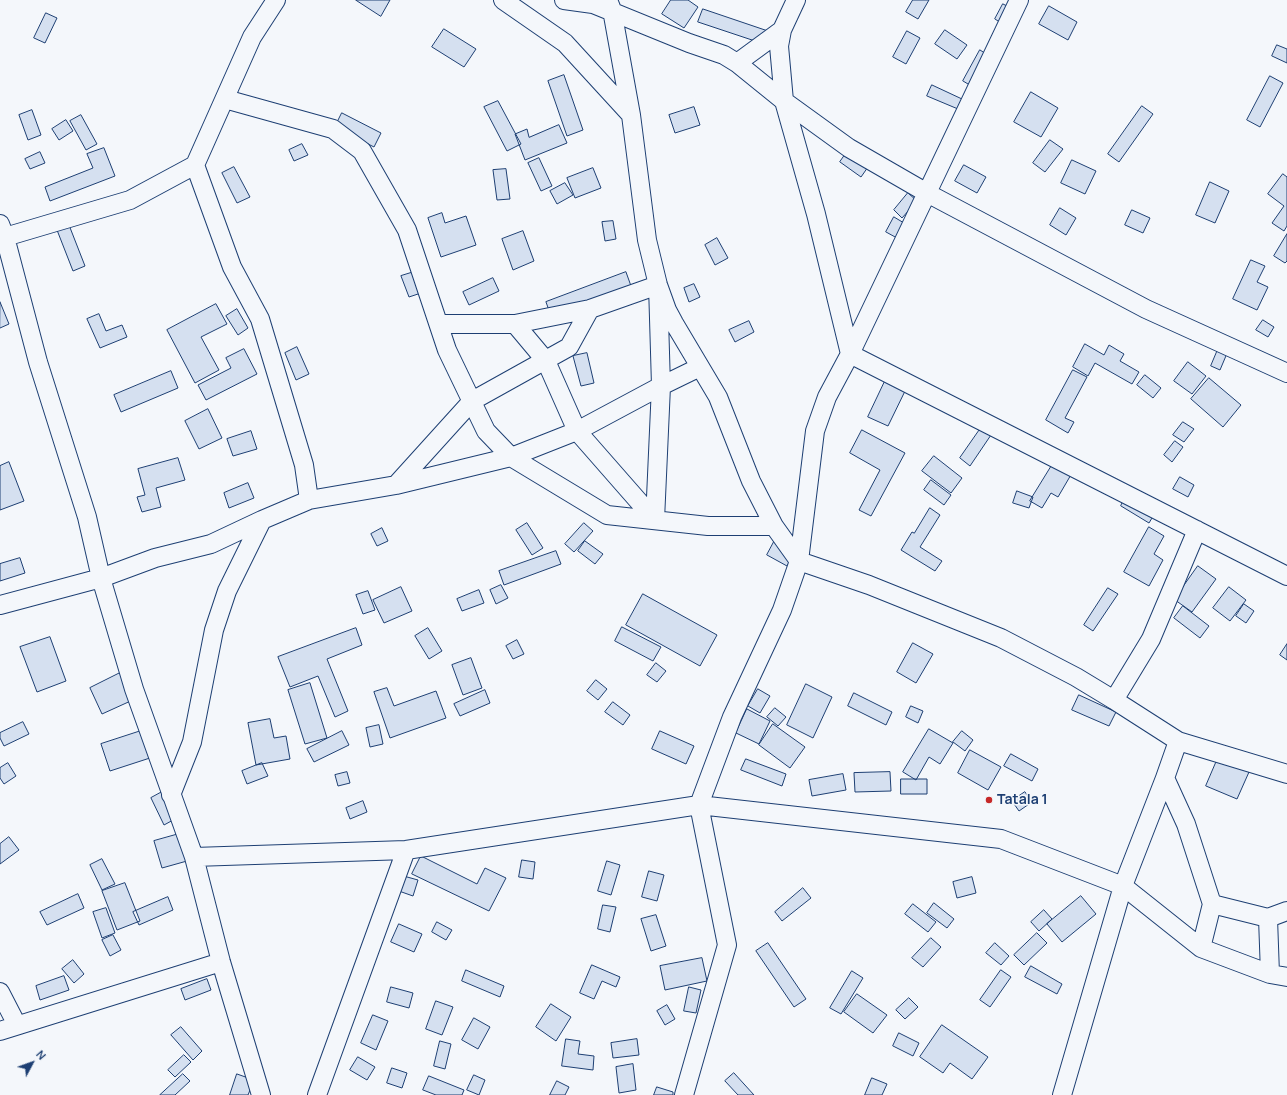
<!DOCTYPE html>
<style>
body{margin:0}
#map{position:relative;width:1287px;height:1095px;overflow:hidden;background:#f4f7fb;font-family:Manrope,sans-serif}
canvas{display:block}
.north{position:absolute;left:12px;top:1043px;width:40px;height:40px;-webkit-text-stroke:3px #f4f7fb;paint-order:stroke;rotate:49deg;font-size:11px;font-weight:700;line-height:16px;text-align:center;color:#1d3f73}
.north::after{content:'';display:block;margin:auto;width:14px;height:18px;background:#1d3f73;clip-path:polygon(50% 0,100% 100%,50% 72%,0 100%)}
</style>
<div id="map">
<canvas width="1287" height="1095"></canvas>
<div class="north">N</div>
</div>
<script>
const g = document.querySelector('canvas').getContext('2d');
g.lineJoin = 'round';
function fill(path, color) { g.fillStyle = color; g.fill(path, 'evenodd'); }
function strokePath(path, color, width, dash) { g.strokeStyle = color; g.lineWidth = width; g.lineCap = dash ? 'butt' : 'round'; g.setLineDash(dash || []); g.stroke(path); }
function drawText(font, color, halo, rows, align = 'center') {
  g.font = font + ' Manrope,sans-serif'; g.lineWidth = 3; g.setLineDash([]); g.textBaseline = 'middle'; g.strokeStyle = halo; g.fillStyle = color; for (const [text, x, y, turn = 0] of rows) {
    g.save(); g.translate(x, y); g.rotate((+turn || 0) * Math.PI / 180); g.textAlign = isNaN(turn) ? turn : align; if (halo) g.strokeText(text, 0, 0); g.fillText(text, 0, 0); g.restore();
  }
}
const building = new Path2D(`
 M356 0H390L381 16Z
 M671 0H688L698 7 684 28 662 14Z
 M913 0H929L918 19 906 12Z
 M1003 4 1013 9 1004 25 995 19Z
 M1049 6 1077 22 1068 40 1039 24Z
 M703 9 768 31 764 44 698 22Z
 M46 13 57 18 45 43 34 38Z
 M444 29 476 49 464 67 432 47Z
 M945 30 967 45 957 59 935 44Z
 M907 31 920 38 906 64 893 57Z
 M1277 45 1287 49V63L1272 56Z
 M980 50 991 57 973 87 963 81Z
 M564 75 583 130 567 136 548 81Z
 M1270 76 1283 83 1260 127 1247 120Z
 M932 85 962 99 958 109 927 96Z
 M1031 92 1058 108 1041 137 1014 122Z
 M498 101 521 144 507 151 484 107Z
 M1142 106 1153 114 1119 162 1108 154Z
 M694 107 700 125 675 133 669 115Z
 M32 110 41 135 28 140 19 115Z
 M342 113 381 133 374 147 335 127Z
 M81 115 97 144 86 150 70 121Z
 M66 120 73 131 59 140 52 129Z
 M559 125 567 143 525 160 515 134 527 129 529 137Z
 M1050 140 1063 149 1045 172 1033 163Z
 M302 144 308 155 294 161 289 150Z
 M104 148 115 176 50 201 45 187 93 168 87 154Z
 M40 152 45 163 30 169 25 159Z
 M847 152 868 167 861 177 840 162Z
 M539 158 552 186 541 191 528 163Z
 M1072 160 1096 171 1085 194 1061 183Z
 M964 165 986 177 977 193 955 181Z
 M234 167 250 197 237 203 222 173Z
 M593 168 601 188 575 198 567 178Z
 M506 169 510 199 497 200 493 170Z
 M1283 174 1287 177V226L1284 231 1272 223 1284 206 1268 194Z
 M1210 182 1229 191 1215 223 1196 215Z
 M565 183 573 195 557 204 550 191Z
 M908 193 917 201 902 218 894 210Z
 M1060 208 1076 218 1066 235 1050 225Z
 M1132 210 1150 218 1143 233 1125 225Z
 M442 213 445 223 466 216 476 245 441 257 428 218Z
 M894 217 904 223 897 238 886 232Z
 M613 221 616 239 605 241 602 222Z
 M69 225 85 266 73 271 57 230Z
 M523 231 534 261 513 270 502 239Z
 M1287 234V261L1285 263 1274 256Z
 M717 238 728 258 715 265 705 245Z
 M1251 260 1265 266 1257 282 1268 287 1257 310 1233 299Z
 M414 272 421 293 409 297 401 276Z
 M626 272 631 286 551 316 546 302Z
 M493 278 499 291 469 305 463 292Z
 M694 284 700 297 689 302 684 288Z
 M0 302 9 324 0 328Z
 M216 304 227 324 201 337 219 370 195 383 167 330Z
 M237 309 248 328 238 335 226 316Z
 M99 314 106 331 122 325 127 337 100 348 87 319Z
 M1263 320 1274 327 1268 337 1256 330Z
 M749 321 754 332 735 342 729 330Z
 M1085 344 1104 355 1109 345 1124 354 1120 361 1139 372 1132 384 1095 363 1088 376 1073 367Z
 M297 347 309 374 296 380 285 353Z
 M1219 347 1228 351 1220 370 1211 366Z
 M244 349 257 374 206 400 198 385 231 368 226 358Z
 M587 353 594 383 581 386 573 356Z
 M1188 362 1206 376 1192 394 1174 381Z
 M1073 370 1087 377 1065 418 1074 422 1068 433 1046 420Z
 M171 371 178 388 121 412 114 395Z
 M1145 375 1161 388 1153 398 1137 385Z
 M887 377 907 387 888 426 868 417Z
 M1209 378 1241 405 1223 427 1191 399Z
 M208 409 222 438 199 449 185 421Z
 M1183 422 1194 429 1184 442 1173 435Z
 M983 425 993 432 970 466 960 458Z
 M862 430 905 453 871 516 859 510 880 470 850 453Z
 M251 431 257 449 233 456 227 439Z
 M1175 441 1183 447 1172 462 1164 455Z
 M934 456 962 478 951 493 922 471Z
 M178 458 185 480 156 488 161 507 142 512 137 497 145 495 138 469Z
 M9 462 24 501 0 510V466Z
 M1054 462 1072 473 1058 497 1051 493 1042 508 1030 501Z
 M1180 477 1194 485 1188 497 1173 489Z
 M931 480 951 495 944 505 924 490Z
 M248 483 254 498 229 508 224 493Z
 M1017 491 1033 497 1029 508 1013 503Z
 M1126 495 1155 513 1149 523 1121 506Z
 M930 508 940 515 920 547 942 561 935 571 901 550 912 532 914 533Z
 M527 523 543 548 532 555 516 530Z
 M584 523 593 531 574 552 565 544Z
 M1149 527 1164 536 1154 554 1163 560 1149 586 1124 572Z
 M382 528 388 541 377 546 371 534Z
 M775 540 795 552 787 566 767 555Z
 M585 541 603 554 595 564 578 551Z
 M556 551 561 564 504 585 499 571Z
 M20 558 25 573 0 581V564Z
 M1198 566 1216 579 1192 612 1168 595 1181 589Z
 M501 585 508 598 496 604 490 590Z
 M401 587 412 611 384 623 373 600Z
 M1229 587 1246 600 1230 621 1213 608Z
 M1108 588 1118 594 1093 631 1084 625Z
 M479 590 484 603 462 611 457 599Z
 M368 591 375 610 363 614 356 595Z
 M643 594 717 635 700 666 626 625Z
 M1244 604 1254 611 1246 623 1236 616Z
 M1183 606 1209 626 1200 638 1174 618Z
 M622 627 661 647 653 661 615 641Z
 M356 628 362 645 327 659 348 711 335 717 318 676 290 687 278 657Z
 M428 628 442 651 429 659 415 636Z
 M50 637 66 681 37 692 20 647Z
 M517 640 524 654 513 659 506 646Z
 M913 643 933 654 916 683 897 672Z
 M1287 644V660L1280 655Z
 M471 658 482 688 463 695 452 665Z
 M656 663 666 671 657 682 647 675Z
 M122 672 135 699 102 714 90 688Z
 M596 680 607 689 598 700 587 691Z
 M310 683 327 738 305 744 288 690Z
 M806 684 832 697 813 738 787 725Z
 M387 688 394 706 436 691 446 718 390 738 374 692Z
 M758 689 770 696 760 713 748 706Z
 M485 690 490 703 460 716 454 704Z
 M854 693 892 712 886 725 848 706Z
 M1079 695 1116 712 1109 726 1072 710Z
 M613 702 630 715 623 725 605 712Z
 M911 706 923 711 918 723 906 717Z
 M775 708 786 717 778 726 767 717Z
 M747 709 770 721 759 744 736 733Z
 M270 719 274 738 286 736 290 759 256 765 248 723Z
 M23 722 29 734 4 746 0 738V733Z
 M773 724 805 747 790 768 759 745Z
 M379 725 383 744 370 747 366 728Z
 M929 729 953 743 940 764 929 757 916 780 903 772Z
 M144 730 153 757 110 771 101 744Z
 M342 731 349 745 314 762 307 749Z
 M660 731 694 746 686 764 652 749Z
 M962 731 973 740 965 751 953 742Z
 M970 750 1001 767 988 790 958 773Z
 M1011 754 1038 769 1032 781 1004 766Z
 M1218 758 1249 772 1237 799 1206 786Z
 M746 759 786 774 782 786 741 770Z
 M8 763 16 776 4 784 0 778V768Z
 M262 763 268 776 247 784 242 771Z
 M347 772 350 783 338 786 335 775Z
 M890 772 891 791 855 792 854 773Z
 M843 774 846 790 812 796 809 780Z
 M901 779H927V794H901Z
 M162 792 175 819 164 825 151 798Z
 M1025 792 1032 802 1019 811 1012 801Z
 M363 801 367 812 350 819 346 808Z
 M179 834 187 861 162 868 154 841Z
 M9 837 19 850 0 864V844Z
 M421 856 477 884 485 868 506 878 489 911 412 874Z
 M102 859 115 884 102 890 90 865Z
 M522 860 535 862 533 879 519 877Z
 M607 861 620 865 611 895 598 891Z
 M649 871 664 875 657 901 642 897Z
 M400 875 418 880 413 896 396 890Z
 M972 877 976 893 957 898 953 882Z
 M125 883 140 921 117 930 102 891Z
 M803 888 811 898 782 921 775 912Z
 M78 894 84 908 47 925 40 912Z
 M1081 896 1096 914 1062 942 1047 924Z
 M168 897 173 910 139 925 133 912Z
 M934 903 954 919 947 928 927 913Z
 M913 904 936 922 928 932 905 914Z
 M603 905 616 907 610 932 598 929Z
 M106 908 115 933 102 938 93 912Z
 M1044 910 1052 919 1039 931 1031 922Z
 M656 915 666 946 651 951 641 919Z
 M437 922 452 930 446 940 432 932Z
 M399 924 422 934 414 952 391 942Z
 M1037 933 1047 943 1024 965 1014 955Z
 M113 935 121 950 110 956 102 940Z
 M931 938 941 947 923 967 912 958Z
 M768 943 806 999 794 1007 756 951Z
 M995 943 1009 956 1001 965 986 953Z
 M702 958 707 981 665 990 660 966Z
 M73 960 84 974 74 983 62 969Z
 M592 965 620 977 616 987 602 981 594 999 580 993Z
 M1031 966 1062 984 1057 994 1025 977Z
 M466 970 504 986 500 997 462 981Z
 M1001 970 1011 977 990 1007 980 1000Z
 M852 971 863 978 841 1014 830 1008Z
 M64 976 69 990 40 1000 36 986Z
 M207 979 211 990 185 1000 181 989Z
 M391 987 413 993 409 1008 387 1002Z
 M689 987 701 990 696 1013 684 1011Z
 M857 994 887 1015 873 1033 844 1012Z
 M909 998 918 1007 905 1019 896 1010Z
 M436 1001 453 1007 442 1035 426 1029Z
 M551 1004 571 1017 556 1041 536 1027Z
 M667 1005 675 1019 665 1025 657 1011Z
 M373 1015 388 1021 376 1050 361 1043Z
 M474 1018 490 1027 478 1049 462 1040Z
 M942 1025 988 1057 972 1079 950 1063 943 1073 920 1057Z
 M181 1027 202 1051 193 1060 171 1035Z
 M899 1033 919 1043 913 1056 893 1046Z
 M566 1039 580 1041 578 1054 594 1056 593 1070 562 1066Z
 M637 1039 639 1055 613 1058 611 1043Z
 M440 1041 451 1044 445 1069 434 1066Z
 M184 1055 191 1062 175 1077 168 1070Z
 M358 1057 375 1067 367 1080 350 1070Z
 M633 1064 636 1090 619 1093 616 1067Z
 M392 1068 407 1073 402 1088 387 1083Z
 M734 1073 754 1095H738L725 1081Z
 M183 1074 190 1081 175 1095H160Z
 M237 1074 254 1080 248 1095H230Z
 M474 1075 485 1080 479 1095 467 1090Z
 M429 1076 464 1090 462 1095H436L423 1090Z
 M872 1078 887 1084 882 1095H865Z
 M557 1081 569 1087 565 1095H550Z
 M657 1087 673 1092V1095H654Z`);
fill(building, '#d5e0f0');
strokePath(building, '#1d3f73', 1);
const minor = new Path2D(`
 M503 0 565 43 631 115
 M564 0 593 4 689 43 724 55 737 63 784 101 849 148 927 193 1146 309 1287 373
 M608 0 612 10 631 115 647 240 658 285 667 310 674 323 718 397 751 481 774 526 799 561 782 610 732 717 699 805 727 945 684 1095
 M796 0 782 30 779 46 784 101 816 214 850 354 1287 576
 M1019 0 850 354 827 397 815 431 799 561 869 585 1001 638 1076 677 1114 700
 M737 63 782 30
 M225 99 333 129 362 151 407 230 447 350 486 431 511 457 607 515 708 526H774
 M195 165 232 267 260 319 304 465 309 500
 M0 224 5 237 38 362 87 517 101 578 134 689 194 857 221 962 261 1095
 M5 237 130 200 195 165 252 37 276 0
 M439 324H515L590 309 658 285 661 386 655 520
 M515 324 546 361 577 431 655 520
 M396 485 472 401 569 347 590 309
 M1197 530 1151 639 1114 700 1178 741 1287 774
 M0 605 101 578 155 558 211 544 262 520 309 500 396 485 511 457 577 431 661 386 700 367
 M1165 778 1186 824 1212 904 1201 948
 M171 795 192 742 214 630 227 591 262 520
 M194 857 406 850 699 805 1001 839 1123 886 1201 948 1270 974 1287 977
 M1212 904 1268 918 1287 911
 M1268 918 1270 974
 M0 992 17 1025
 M0 1031 221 962
 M317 1095 406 850
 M1062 1095 1123 886 1165 778 1178 741`);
strokePath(minor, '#1d3f73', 20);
strokePath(minor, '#f4f7fb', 18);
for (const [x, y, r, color] of [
 [989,800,4,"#c62828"]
]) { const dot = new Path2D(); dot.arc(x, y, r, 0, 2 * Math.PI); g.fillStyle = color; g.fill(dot); strokePath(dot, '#f4f7fb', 1.5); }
drawText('bold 14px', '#1d3f73', '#f4f7fb', [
 ["Tatala 1",997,800]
], 'left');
</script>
